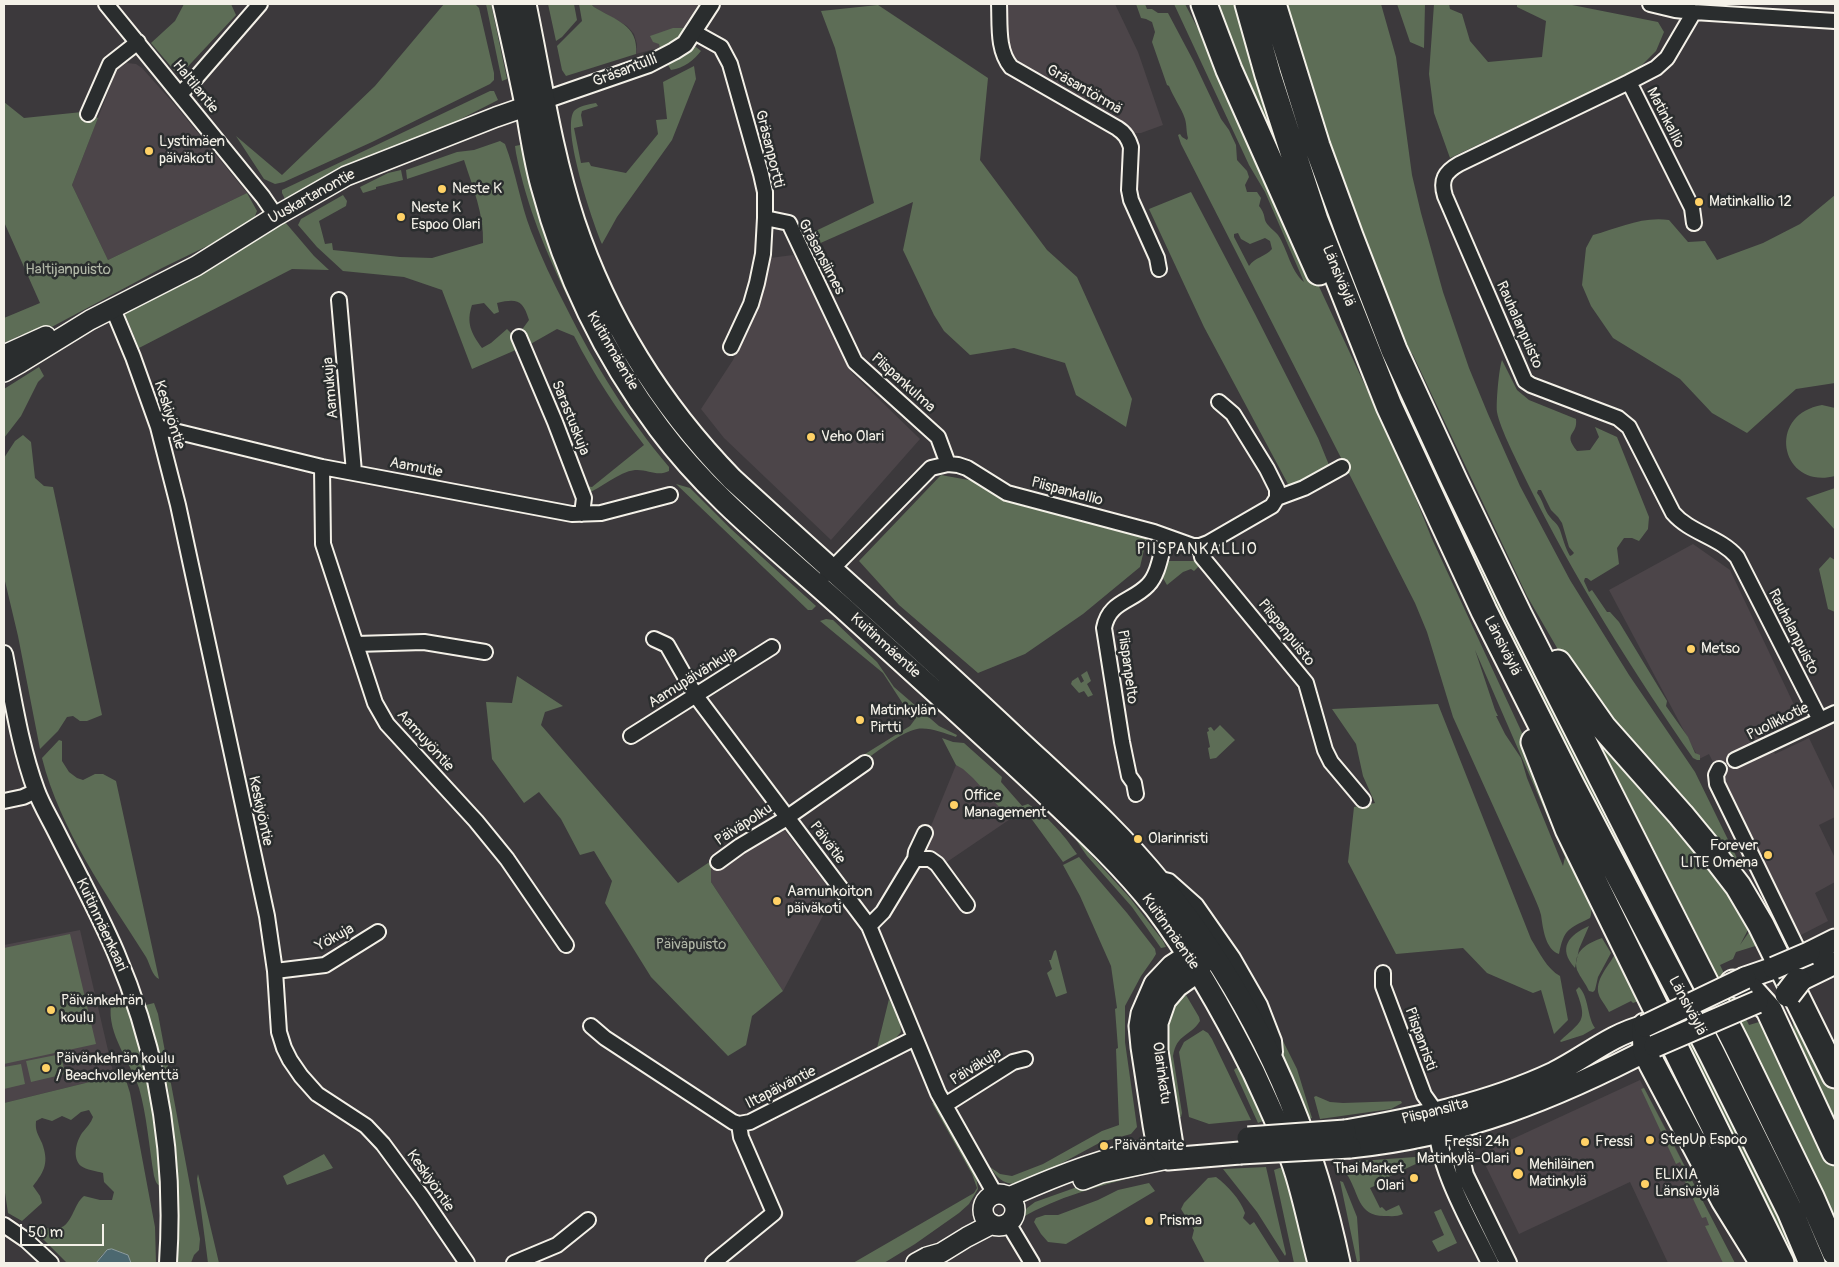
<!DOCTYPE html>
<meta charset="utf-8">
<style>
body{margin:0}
#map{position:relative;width:1839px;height:1267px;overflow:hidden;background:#3c393c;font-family:Pangolin,sans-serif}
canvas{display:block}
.frame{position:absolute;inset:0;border:5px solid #f4f1e8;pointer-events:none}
.scale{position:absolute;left:20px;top:1224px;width:84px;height:22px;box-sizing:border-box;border:2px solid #f4f1e8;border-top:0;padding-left:6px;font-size:15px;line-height:18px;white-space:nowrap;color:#f4f1e8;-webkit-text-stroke:4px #2a2d2e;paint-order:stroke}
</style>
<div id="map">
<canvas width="1839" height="1267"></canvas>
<div class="frame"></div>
<div class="scale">50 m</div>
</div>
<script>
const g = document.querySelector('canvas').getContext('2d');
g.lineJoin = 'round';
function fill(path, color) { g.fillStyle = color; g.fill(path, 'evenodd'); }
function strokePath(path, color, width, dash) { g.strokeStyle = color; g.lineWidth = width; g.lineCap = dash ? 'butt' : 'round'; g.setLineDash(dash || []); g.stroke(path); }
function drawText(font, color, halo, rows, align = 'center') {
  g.font = font + ' Pangolin,sans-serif'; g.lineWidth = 5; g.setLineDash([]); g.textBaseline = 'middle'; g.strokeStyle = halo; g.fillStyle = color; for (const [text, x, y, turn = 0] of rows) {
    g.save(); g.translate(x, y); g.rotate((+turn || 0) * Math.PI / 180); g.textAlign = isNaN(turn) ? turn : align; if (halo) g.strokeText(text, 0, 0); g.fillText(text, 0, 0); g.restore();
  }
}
fill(new Path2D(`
 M591 4H704L682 37 662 47 636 54 637 44 634 34 627 26 594 7Z
 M1004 4H1115L1138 52 1163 125 1141 133H1133L1065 90 1019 66 1015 62 1007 47Z
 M127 63 136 64 142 68 175 105 247 193 108 260 72 185 115 74 119 68Z
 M793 255 805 274 852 373 920 439 831 540 724 438 701 409 733 360 751 319 770 258Z
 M1693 544 1730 570 1797 711 1763 728 1775 754 1809 738 1835 792V817L1819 825 1835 858V882L1815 893 1828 921 1799 936 1709 754 1699 759 1609 590Z
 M969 753 1000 781 1025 809 941 866 920 853 956 765Z
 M782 827 834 895 783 991 711 882V861L738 842Z
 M80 930 114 1076 4 1103V945Z
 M1640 1080 1676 1148 1731 1263H1668L1630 1182 1519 1234 1480 1154Z`), '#4c4549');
fill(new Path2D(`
 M184 4H231L236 15 179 76 151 43 175 21Z
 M444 4H475L479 8 494 73V80L490 84 372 142 284 182 275 184 264 179 236 136 282 175 375 86Z
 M486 4H491L507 79 502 81Z
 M548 4H574L577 20 562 37 556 41Z
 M579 4H591L594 7C615 20 639 25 636 54L566 76 562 70 557 46 582 21Z
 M699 4H704C692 24 683 39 660 48L659 44 653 42 650 36 673 28H684Z
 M1136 4H1145L1147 9H1152L1158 13H1168L1194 62 1221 119 1229 130 1236 145 1237 160 1247 171 1249 177 1245 185 1247 192H1257L1261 198 1259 206C1263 211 1264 214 1265 220 1267 226 1274 230 1278 235 1288 250 1290 270 1304 282L1265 192 1249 165 1174 4H1185L1207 46 1404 469 1432 539 1530 750 1579 878C1580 890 1596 906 1590 918 1568 929 1564 929 1559 954 1545 949 1543 928 1541 915 1539 907 1535 899 1532 892L1453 717 1427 632 1415 603 1181 144 1178 135 1180 134 1182 137 1187 140 1188 138C1186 131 1187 126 1185 119 1181 107 1173 97 1169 86L1167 85 1152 42 1155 32 1152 22 1146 19 1141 18ZM1238 233 1241 239 1250 244 1265 238 1270 241 1272 249C1265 257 1255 257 1249 266L1234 237V234ZM1475 650 1565 857 1563 866 1527 778 1521 758 1505 734 1496 716H1498L1495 710Z
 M1210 4H1236L1289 178Z
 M1261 4C1290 106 1324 208 1364 307 1447 511 1551 705 1652 901 1713 1020 1773 1141 1829 1263H1821L1605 824 1511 637 1420 448 1363 314 1287 109Z
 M1287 4H1381L1396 57 1412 175 1421 213 1443 292 1469 368 1488 414 1520 486 1570 580 1629 675 1695 772 1756 897 1575 679 1527 596 1413 355 1403 341 1336 166Z
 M1397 4H1425L1424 48 1410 42Z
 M1434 4H1449L1450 9 1462 14 1470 41 1488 62 1542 57 1546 21 1517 7V4H1567L1658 22 1664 32 1656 51 1639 68 1450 158 1434 113 1429 74Z
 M878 5 988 78 980 160 1047 250 1077 277 1132 399 1126 427 1076 395 1065 363 1014 348 970 355 944 331 934 315 903 250 913 202 807 249 801 238 874 203 835 48 821 11Z
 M692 47H696L701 51C694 60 684 68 671 70L668 65Z
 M694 66 696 79 672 140 617 217 602 244C593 223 561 129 574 111 579 106 589 104 596 103L598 106 582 111 581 115 583 126 574 128 581 163 589 162 591 166 626 173 658 134 656 120 667 119 663 82Z
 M490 91H494L498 100 451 124 388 149 339 172 286 201 282 193V190Z
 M4 102 24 118 82 112 98 118 72 185 108 260 247 193 257 211 253 221 240 230 162 268 46 330 21 335 4 343V318L40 303 4 222Z
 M500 141 505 144C516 172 520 203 531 231 541 257 553 282 566 307 595 365 627 417 669 467V471C657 477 648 469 635 470 618 472 602 488 586 494V486L592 487 644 445C617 410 594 375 574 336L557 329 527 346 521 331 529 320C523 300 517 298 497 303L499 312 494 314 484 303 472 305C466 323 471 333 482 348L491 343 507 329 514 336 518 349 472 369 442 290 404 277 343 271 317 247 298 225 301 219 343 195 347 201 346 206 319 221 325 244 332 243 333 250 400 257 432 258 483 243C484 214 473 188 464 160L407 179 406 170 457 152 474 150Z
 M525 144 532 179 681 469C633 424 599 362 570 302 546 252 527 208 516 153L515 146Z
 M401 170 403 180 376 187V189L363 193 360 187 388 173Z
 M1191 192 1255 314 1318 438 1329 465 1299 484 1289 486 1204 327 1149 209Z
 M1835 195V383L1796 389 1747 433 1712 413 1680 379 1613 338 1591 306 1582 285 1586 248 1593 235C1618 228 1643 216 1669 220L1688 242 1705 241 1717 260 1763 243 1800 224Z
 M285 222 314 256 329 270 292 269 139 348 125 314Z
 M1502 360 1517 390 1529 400 1576 419C1578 436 1562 432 1577 451L1590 450 1599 437 1595 427 1617 437 1649 517 1648 529 1639 541 1632 538H1624L1617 548 1619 564 1591 581 1587 578H1585L1584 581 1589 592 1592 590 1607 612H1610L1619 622 1667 701 1666 706 1688 737 1695 753 1700 755V760H1697L1693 758C1632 670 1574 578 1527 482 1519 465 1500 429 1497 412 1496 402 1499 368 1502 360ZM1538 490H1541L1551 510 1558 517 1562 523 1569 547 1574 553 1572 555 1570 556C1565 547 1563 539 1560 530 1558 524 1553 521 1550 517 1544 510 1543 500 1537 493Z
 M39 367 44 376 38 382 21 416 4 438V389Z
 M1822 405 1835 408V476C1781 490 1765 415 1822 405Z
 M23 435 31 442 35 478 44 486 53 487 102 715 87 721H80L73 716 67 717 58 731 40 749 18 636 4 577V458L15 441Z
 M941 475 974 481 1019 504 1052 511 1147 537 1140 567 1083 614 1025 654 978 673 899 605 859 561Z
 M676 484 690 488 731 529 816 606 812 610H808Z
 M1835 488V530L1806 498Z
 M1830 557 1835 560V612L1828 609 1819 569Z
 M1164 561H1197L1201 564 1194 571 1191 569 1183 572 1167 585 1160 573Z
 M826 619 833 620 877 662 894 687 939 726 957 735 956 737C944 733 929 727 917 729 902 732 881 749 868 758L865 754 910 726 916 718 907 706 905 707 883 673 820 621Z
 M1087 671 1091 681 1087 684 1093 695 1088 697 1084 691 1079 693 1071 684 1072 681 1078 677 1081 683 1084 681 1081 675Z
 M517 676 563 706 545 712 541 725 678 883 711 861V882L783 991 752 1016 746 1045 728 1056 651 977 605 903 612 881 594 851 580 855 561 819 539 792 524 803 492 759 486 702 512 703Z
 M1438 704 1531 939C1539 952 1547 969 1560 976L1568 1020 1554 1034 1541 990 1533 993 1487 973 1463 948 1396 954 1348 862 1354 807 1375 803 1363 776 1356 744 1332 709Z
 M1220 725 1235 740 1216 758 1210 759 1208 748 1210 747 1207 732 1209 731 1208 728 1211 727 1214 731Z
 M1593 730 1686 828 1750 926 1740 945 1749 932 1777 935 1778 939 1736 952 1733 959 1720 965 1749 1025 1766 1020 1835 1164V1218L1694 929Z
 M942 738 953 742 964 743 1002 777 1001 782 1022 806 1028 804C1048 816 1064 835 1077 854L1063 862 1025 810 1010 819 973 778 963 769 956 765Z
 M59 740 62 741V761L69 772 77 778 83 780 95 774H103L116 781 159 979C152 976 150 964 146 957 107 895 60 830 42 758Z
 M977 744 1080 837 1089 853 1130 898 1163 941 1166 947 1161 948 1132 907 1087 856 1072 834Z
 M1557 782 1699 1054 1800 1263H1787Z
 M1079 857 1127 913 1155 949 1156 954 1153 959 1141 976 1125 1006V1042L1137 1127 1131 1134 1101 1142 1051 1169 1016 1184C1002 1184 997 1177 990 1167L1000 1174 1012 1176 1043 1164 1102 1131 1119 1125 1116 1049 1118 1048 1115 1009 1117 1008 1111 966 1080 896 1063 865Z
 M1589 926 1579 949 1575 968C1557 948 1569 935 1589 926Z
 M70 934 96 1044 4 1064V948Z
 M1602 938 1611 953 1598 977 1595 990 1593 992 1589 991C1586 984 1580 977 1577 970 1572 951 1588 943 1602 938Z
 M1056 950 1067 993 1056 997 1047 973 1052 969 1049 960H1051L1054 951Z
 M1615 954 1630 973 1644 999 1633 1003 1631 1001 1609 1012C1606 1006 1600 999 1599 995 1594 980 1609 966 1615 954Z
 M1579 987C1589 997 1587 1017 1595 1028L1583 1035 1561 1042 1560 1041C1581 1021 1588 1022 1577 993L1576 990Z
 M1186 995 1199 1017 1200 1021C1190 1037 1177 1033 1173 1056L1182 1113 1181 1117 1178 1118 1163 1036 1173 1005 1182 996Z
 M889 999 900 1022 901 1032 895 1039 877 1048Z
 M114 1003 127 1005 136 1032 154 1106 163 1187C156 1185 156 1182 154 1176 149 1147 147 1116 139 1088 130 1061 107 1034 111 1005Z
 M154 1003 158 1014 200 1239 199 1250 194 1255 191 1263H176L178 1172 168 1088 146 1005Z
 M1799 1012 1835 1088V1121L1794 1031 1792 1017Z
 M1271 1017 1297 1069 1312 1118 1304 1120 1291 1073 1279 1048Z
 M1203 1030 1208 1033 1212 1039 1251 1120 1209 1124 1189 1117 1179 1052 1184 1042Z
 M61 1054 65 1074 31 1082 26 1061Z
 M21 1064 25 1084 4 1089V1067Z
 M1236 1068H1239L1243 1074 1268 1119 1258 1123 1234 1070Z
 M114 1076 125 1077 130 1093 155 1227 156 1263H131L128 1255C110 1247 107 1247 96 1263H67L42 1238 40 1228C46 1227 51 1230 56 1229 73 1227 73 1204 84 1196L100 1200H112L114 1192 104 1182 103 1173C97 1171 86 1170 81 1166 72 1158 76 1142 82 1133 87 1127 91 1123 93 1117L89 1110 81 1112 71 1120 62 1116 52 1121 42 1118 36 1121C35 1131 38 1134 42 1143 49 1162 45 1171 33 1186L40 1196 42 1203 22 1221 8 1213 4 1186V1103Z
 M1644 1088 1735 1263H1723L1705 1226 1709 1225 1706 1217 1702 1218 1680 1171 1684 1170 1680 1162 1676 1164 1641 1089Z
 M1316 1096 1330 1102 1343 1103 1401 1101 1402 1103 1391 1109 1320 1119 1314 1097Z
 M932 1103 935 1104 976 1176 978 1189 969 1204 959 1213 915 1244 884 1263H853L974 1193 977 1188 972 1174Z
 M324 1154 333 1168 287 1185 283 1176Z
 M1415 1157 1418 1158 1420 1162 1386 1178 1387 1180 1370 1188 1380 1208 1382 1207 1386 1211 1399 1205 1403 1214C1397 1217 1391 1216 1384 1216 1358 1216 1359 1194 1348 1176L1345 1174 1338 1175 1336 1167 1360 1161Z
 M1285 1166 1311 1263H1294L1274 1170Z
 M1266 1167 1286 1254 1285 1256 1257 1212 1223 1169Z
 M1138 1171 1139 1176C1098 1186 1058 1197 1021 1218L1027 1208 1035 1202 1080 1186Z
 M198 1174 219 1263H208L197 1179Z
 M1216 1177C1228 1186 1240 1199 1245 1213L1243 1218 1250 1225 1254 1222 1280 1263H1205L1192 1238 1194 1230 1181 1209 1184 1203 1208 1178Z
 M1340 1181 1343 1182 1357 1217 1360 1261 1357 1262Z
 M1149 1183 1155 1191 1066 1244 1048 1242 1041 1234 1034 1222 1036 1218 1045 1215H1058L1098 1200 1118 1190Z
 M1441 1209 1457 1243 1438 1252 1432 1241 1444 1235 1434 1212Z`), '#5d6d56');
const water = new Path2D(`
 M112 1249 128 1255 131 1263H96L107 1250Z`);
fill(water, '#4c6870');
strokePath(water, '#8f9fa0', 1);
const minor = new Path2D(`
 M106 4 263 197 276 216
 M999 4C1000 25 997 50 1011 67L1117 128C1125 133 1128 138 1131 147L1129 190 1131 200 1157 258 1159 269
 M1650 4 1675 10 1694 12
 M694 32 721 47 730 64 761 174 765 192V218L763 254 757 283 751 304 731 347
 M1629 82 1459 164C1445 172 1440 180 1445 196L1525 381 1531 385 1618 418 1629 427 1673 513C1690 533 1720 537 1737 557L1820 720
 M180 94 195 79 260 4
 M88 114 110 64 138 42
 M765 218 789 223 855 362 938 437 948 464
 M1694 223 1692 208 1629 82 1656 68 1667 58 1694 12 1835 21
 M339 300 354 472
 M113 309 133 357 158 427 178 505 267 916 275 971 279 1032 284 1048 290 1060 301 1076 317 1094 366 1126 383 1144 422 1197 467 1263
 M519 337 555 422 584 498 582 514
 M1219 402 1233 414 1267 469 1277 489V498
 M158 427 322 467 572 514 601 513 670 495
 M322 467 323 544 375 703 387 724 476 821 507 859 566 945
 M1200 546 1202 557 1306 683 1325 750 1331 762 1363 800
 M827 574 931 468 948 464 958 465 967 468 1007 493 1154 532 1193 546H1200L1208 543 1272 506 1277 498 1304 488 1342 467
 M654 639 667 645 696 696 869 926 938 1093 995 1194
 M356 644 424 642 485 652
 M631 736 772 647
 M1735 760 1835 713
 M1719 769 1716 775 1717 784 1797 948
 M1136 794 1134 783 1129 776 1122 742 1104 628C1109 601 1132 602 1148 585 1159 574 1161 552 1166 537
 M4 801 23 797 36 791
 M915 859 916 852 925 833
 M718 862 740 846 782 821 865 763
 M1165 880 1169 881 1196 905 1233 958 1260 1005 1274 1041 1275 1052
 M869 926 883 912 915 859H930L937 864 967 905
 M275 971 325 965 378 932
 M1383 973V986L1424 1095 1436 1112
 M591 1026 605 1038 733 1122 739 1124 750 1122 915 1038
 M945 1105 1013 1062 1025 1059
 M1008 1223 1032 1263
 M4 1225 26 1240 51 1263
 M514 1263 557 1245 588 1220
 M713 1263 774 1213 741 1137 739 1124`);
const tertiary = new Path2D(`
 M545 100 649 64 674 51 685 44 711 4
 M4 654C13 699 20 747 36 790 41 804 49 817 56 831 76 871 98 911 116 953 158 1051 175 1157 168 1263
 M1445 1121 1454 1129 1465 1175 1508 1263
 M1437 1122C1438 1169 1470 1221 1490 1263`);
const secondary = new Path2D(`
 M4 355 46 336
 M4 372 20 363 90 320 196 266 276 216 346 176 496 117 539 102
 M1083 1180 1101 1173 1168 1159
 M983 1210a16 16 0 1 1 32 0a16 16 0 1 1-32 0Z
 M1009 1197C1061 1174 1114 1153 1171 1145
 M916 1263 927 1257 941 1253 967 1237 992 1224`);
const primary = new Path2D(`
 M504 4C512 39 520 74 527 110 531 135 535 161 542 186 565 273 605 356 659 428 710 497 779 550 842 607 909 668 976 728 1042 790 1081 827 1121 864 1155 907 1194 959 1225 1015 1254 1073 1269 1106 1285 1138 1296 1173 1305 1202 1311 1233 1319 1263
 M525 4C540 76 551 152 574 222 607 320 660 405 732 479 827 566 924 651 1018 740 1048 768 1078 795 1107 824 1145 862 1180 905 1210 950 1275 1048 1315 1148 1339 1263
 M1809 953 1835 940
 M1745 978 1774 968
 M1798 981 1835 963
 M1345 1131C1415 1119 1488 1104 1554 1073 1586 1057 1610 1035 1645 1026
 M1350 1147C1462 1136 1556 1098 1655 1046
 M1169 1157 1172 1145 1157 1051V1023L1165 1000 1177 986 1198 971 1205 958
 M1168 1159 1158 1147 1154 1125 1142 1047 1140 1026 1142 1014 1155 984 1172 966 1189 955 1202 951
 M1168 1159 1240 1153`);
const motorway = new Path2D(`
 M1204 4 1229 70 1319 272
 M1248 4 1268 75 1315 220 1389 406 1484 611 1571 784 1711 1052 1790 1211 1812 1263
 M1273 4 1317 146 1350 236 1394 350 1454 480 1519 615 1736 1043 1811 1197 1835 1252
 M1558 663 1603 727 1681 815 1718 860 1738 886 1761 925 1835 1075
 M1534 742 1568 829 1781 1263
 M1733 983 1751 990 1769 1010 1835 1152
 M1645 1026 1646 1051 1652 1064 1724 1200 1763 1263`);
strokePath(minor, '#f4f1e8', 18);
strokePath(tertiary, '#f4f1e8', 20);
strokePath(secondary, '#f4f1e8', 22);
strokePath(primary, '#f4f1e8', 25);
strokePath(motorway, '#f4f1e8', 29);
strokePath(minor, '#2a2d2e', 14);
strokePath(tertiary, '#2a2d2e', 16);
strokePath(secondary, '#2a2d2e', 19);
strokePath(primary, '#2a2d2e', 21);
strokePath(motorway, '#2a2d2e', 25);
const primaryBridge = new Path2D(`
 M1774 968 1809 953
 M1645 1026 1745 978
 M1655 1046 1757 1002
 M1248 1138 1345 1131
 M1240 1153 1350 1147`);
const motorwayBridge = new Path2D(`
 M1788 994 1798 981`);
strokePath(primaryBridge, '#f4f1e8', 25, []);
strokePath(motorwayBridge, '#f4f1e8', 29, []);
strokePath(primaryBridge, '#2a2d2e', 21);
strokePath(motorwayBridge, '#2a2d2e', 25);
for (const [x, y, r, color] of [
 [149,151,5,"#ffd166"],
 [442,189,5,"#ffd166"],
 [1699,202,5,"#ffd166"],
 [401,217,5,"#ffd166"],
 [811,437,5,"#ffd166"],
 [1691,649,5,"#ffd166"],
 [860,720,5,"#ffd166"],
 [954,805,5,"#ffd166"],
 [1138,839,5,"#ffd166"],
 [1768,855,5,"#ffd166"],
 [777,901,5,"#ffd166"],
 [51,1010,5,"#ffd166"],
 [46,1068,5,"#ffd166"],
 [1650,1140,5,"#ffd166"],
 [1585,1142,5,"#ffd166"],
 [1104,1146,5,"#ffd166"],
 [1519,1151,5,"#ffd166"],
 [1518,1174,6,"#ffd166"],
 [1414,1178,5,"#ffd166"],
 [1645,1184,5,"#ffd166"],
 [1149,1221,5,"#ffd166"]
]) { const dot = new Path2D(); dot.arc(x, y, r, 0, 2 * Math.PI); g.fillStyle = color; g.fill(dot); strokePath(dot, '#2a2d2e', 2); }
drawText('15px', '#f4f1e8', '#2a2d2e', [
 ["Gräsantulli",625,71,-21],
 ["Haltilantie",195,87,51],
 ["Gräsantörmä",1084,90,30],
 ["Matinkallio",1665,118,63],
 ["Gräsanportti",769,149,76],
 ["Uuskartanontie",312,197,-29],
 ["Gräsansiimes",821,257,62],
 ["Länsiväylä",1338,276,68],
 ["Rauhalanpuisto",1519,325,66],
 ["Kuitinmäentie",612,351,60],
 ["Piispankulma",903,383,42],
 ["Aamukuja",331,388,-95],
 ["Keskiyöntie",169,415,72],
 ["Sarastuskuja",570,418,68],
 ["Aamutie",416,468,11],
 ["Piispankallio",1067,492,15],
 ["Rauhalanpuisto",1793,632,63],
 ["Piispanpuisto",1286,633,51],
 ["Kuitinmäentie",885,646,42],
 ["Länsiväylä",1502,646,63],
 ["Piispanpelto",1127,667,82],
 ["Aamupäivänkuja",693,678,-32],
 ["Puolikkotie",1778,722,-26],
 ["Aamuyöntie",425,741,48],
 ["Keskiyöntie",260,811,78],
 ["Päiväpolku",744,825,-33],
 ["Päivätie",827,843,53],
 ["Kuitinmäenkaari",101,925,65],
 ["Kuitinmäentie",1170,932,55],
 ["Yökuja",335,938,-29],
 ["Länsiväylä",1687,1006,62],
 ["Piispanristi",1420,1039,70],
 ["Päiväkuja",976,1067,-32],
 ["Olarinkatu",1161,1073,82],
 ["Iltapäiväntie",781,1088,-27],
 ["Piispansilta",1435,1112,-14],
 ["Keskiyöntie",430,1181,55]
]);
drawText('15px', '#f4f1e8', '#2a2d2e', [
 ["Lystimäen",159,142],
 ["päiväkoti",159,159],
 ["Neste K",452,189],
 ["Matinkallio 12",1709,202],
 ["Neste K",411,208],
 ["Espoo Olari",411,225],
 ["Veho Olari",821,437],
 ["Metso",1701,649],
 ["Matinkylän",870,711],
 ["Pirtti",870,728],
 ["Office",964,796],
 ["Management",964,813],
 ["Olarinristi",1148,839],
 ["Forever",1758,846,"right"],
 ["LITE Omena",1758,863,"right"],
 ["Aamunkoiton",787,892],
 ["päiväkoti",787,909],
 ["Päivänkehrän",61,1001],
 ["koulu",61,1018],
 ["Päivänkehrän koulu",56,1059],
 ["/ Beachvolleykenttä",56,1076],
 ["StepUp Espoo",1660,1140],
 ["Fressi 24h",1509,1142,"right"],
 ["Matinkylä-Olari",1509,1159,"right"],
 ["Fressi",1595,1142],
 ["Päiväntaite",1114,1146],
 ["Mehiläinen",1529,1165],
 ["Matinkylä",1529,1182],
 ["Thai Market",1404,1169,"right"],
 ["Olari",1404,1186,"right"],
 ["ELIXIA",1655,1175],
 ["Länsiväylä",1655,1192],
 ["Prisma",1159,1221]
], 'left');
drawText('15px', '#b0b6a6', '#2a2d2e', [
 ["Haltijanpuisto",68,270],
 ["Päiväpuisto",691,945]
]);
g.letterSpacing = '1px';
drawText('16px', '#f4f1e8', '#2a2d2e', [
 ["PIISPANKALLIO",1197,550]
]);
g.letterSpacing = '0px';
</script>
